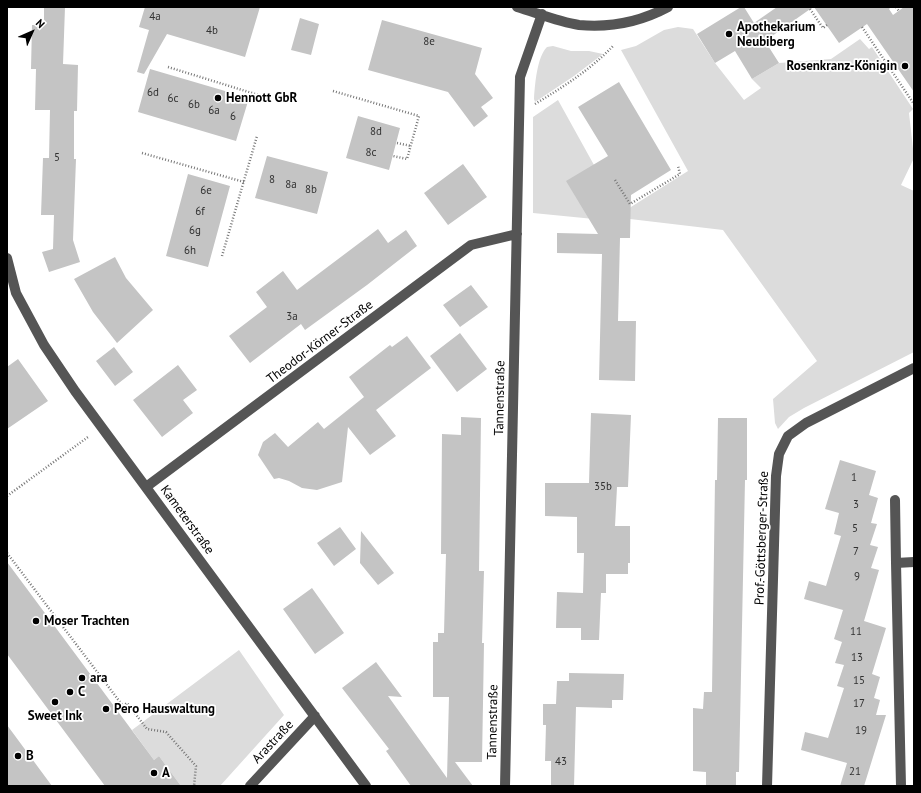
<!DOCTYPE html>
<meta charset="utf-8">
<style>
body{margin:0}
#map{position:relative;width:921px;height:793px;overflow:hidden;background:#fff;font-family:"PT Sans",sans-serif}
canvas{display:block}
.frame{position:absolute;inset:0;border:8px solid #000;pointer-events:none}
.north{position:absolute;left:12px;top:12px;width:40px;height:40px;-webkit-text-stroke:3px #fff;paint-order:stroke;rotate:45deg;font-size:11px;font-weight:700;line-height:16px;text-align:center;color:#000}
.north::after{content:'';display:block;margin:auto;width:14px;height:18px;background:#000;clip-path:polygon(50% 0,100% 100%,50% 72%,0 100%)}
</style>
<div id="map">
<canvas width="921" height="793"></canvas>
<div class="frame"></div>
<div class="north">N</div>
</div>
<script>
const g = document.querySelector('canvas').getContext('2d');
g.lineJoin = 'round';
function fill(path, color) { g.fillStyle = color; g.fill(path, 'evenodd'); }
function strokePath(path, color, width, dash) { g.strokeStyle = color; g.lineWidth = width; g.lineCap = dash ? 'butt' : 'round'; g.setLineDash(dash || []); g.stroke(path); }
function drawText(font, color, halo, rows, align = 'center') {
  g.font = font + ' "PT Sans",sans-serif'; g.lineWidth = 3.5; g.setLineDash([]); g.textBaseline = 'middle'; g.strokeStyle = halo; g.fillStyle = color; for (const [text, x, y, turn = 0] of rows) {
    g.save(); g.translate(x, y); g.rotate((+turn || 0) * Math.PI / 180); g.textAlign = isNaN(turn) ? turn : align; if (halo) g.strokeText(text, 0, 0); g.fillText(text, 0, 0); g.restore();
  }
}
fill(new Path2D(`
 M678 27 693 29 715 63 744 100 761 88 752 79 779 63 831 59 860 39 869 49 872 47 913 109 909 113 914 158 901 185 914 191V352L804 408 789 417 778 429 775 423 773 399 817 361 723 230 630 219H594L533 213V117L558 100 594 165 623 212 688 171 621 50 636 46 664 30Z
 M553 46 571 51H589L603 54 574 76 535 102 534 99C535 84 537 57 547 47Z
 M239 650 284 715 220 786H181L159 756 154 760 132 730Z`), '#dcdcdc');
fill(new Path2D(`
 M44 7H65L63 64 78 65 77 111H74V159H76L73 240 80 262 49 272 42 252 53 249 54 215H41L43 158H49L50 110H35L36 69H31L32 25H44Z
 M145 7H260L245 57 167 34 144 74 137 72 149 30 139 27Z
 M741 7H744L754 23 777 7H813L765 41 779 63 752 79 735 51 715 63 697 34Z
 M814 7H891L889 9 893 15 904 7H914V92L867 24 839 43Z
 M300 18 319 24 311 55 291 50Z
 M382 20 482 48 475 74 493 98 481 107 488 116 474 127 448 92 368 70Z
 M150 69 249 98 236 141 138 112Z
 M619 82 671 170 631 195 630 238H620L618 321H636L635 381 599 380 602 254 557 253V233L598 234 566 181 608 156 578 107Z
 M358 116 400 128 389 170 346 158Z
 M267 156 328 172 317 214 255 198Z
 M463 164 487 197 448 225 424 193Z
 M188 174 230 186 208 267 166 256Z
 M378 229 388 243 406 230 417 246 367 285 305 330 301 324 250 363 229 336 267 307 256 292 283 271 297 290Z
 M115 257 126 278 153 310 117 343 93 312 74 279Z
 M471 285 488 307 460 327 443 305Z
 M460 333 487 369 457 392 430 356Z
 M407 336 431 368 376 410 396 436 370 455 348 427 342 482 317 490 302 488 289 481 279 478 274 479 258 455 263 442 275 433 288 447 318 422 324 429 364 397 349 377 390 345 392 347Z
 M114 347 133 372 115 386 96 361Z
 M18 359 48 401 7 429V367Z
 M178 365 197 390 183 400 193 413 162 437 133 400Z
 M591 413 631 415 628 487H617L615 526H630V563H628V574H606V593H601L599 640H581V628H556L557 592 583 593 584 553H577V517L545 516V483H589Z
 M461 417 481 418 479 571H484L482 643H484L482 762H455L473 786H411L386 751 389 749 342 688 376 662 402 697 388 696 447 778 449 697H433V642H438V633H444L446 554H441L442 434 461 435Z
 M718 418H747V480H745L739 772H736V786H706V772L693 771V708L703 709 704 692H712L715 480H717Z
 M840 460 876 471 869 495 878 498 871 523 877 524 870 545 878 547 871 568 879 570 864 621 886 628 872 674 880 677 874 698 880 700 876 715H886L864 786H840L847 763 801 750 805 732 828 738 844 688 837 686 844 665 835 663 842 642 834 639 843 610 804 599 809 581 826 586 841 536 834 534 839 513 825 509Z
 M340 527 356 549 334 566 317 543Z
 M361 531 394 573 378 585 360 563Z
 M7 562 154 760 159 756 181 786H105L7 654Z
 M312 588 344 633 315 654 283 609Z
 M569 673 624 674 623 700H612V708L576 707 574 786H551V761H545L546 725H543V704H556L557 681H569Z
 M7 725 52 786H7Z`), '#c4c4c4');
strokePath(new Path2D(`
 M896 7 899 11
 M810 9 823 28 827 25
 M862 27 914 104
 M168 67 268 98
 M333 91 419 116 407 159 393 156
 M535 104C563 87 590 70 613 46
 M397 143 411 146
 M142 153 244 182
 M615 180 630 204 680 174 678 166
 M222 256 257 136
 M7 496 88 437
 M7 553 123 706 127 703 147 729 166 732 196 766 194 786`), '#777', 2.5, [1, 2]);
strokePath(new Path2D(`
 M517 7C537 13 559 22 579 25 611 28 640 22 668 7
 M7 258 16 293 44 345 75 391 366 786
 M146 487 471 245 517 234
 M895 500 896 563
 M250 786 315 716
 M505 786 520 77 542 14
 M767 786 776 476 779 454 788 436 806 423 914 368
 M901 786 896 563 914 562`), '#555', 10);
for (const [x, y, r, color] of [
 [729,34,4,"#000"],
 [905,66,4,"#000"],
 [218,98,4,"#000"],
 [36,621,4,"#000"],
 [82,678,4,"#000"],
 [70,692,4,"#000"],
 [55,702,4,"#000"],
 [106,709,4,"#000"],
 [18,756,4,"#000"],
 [154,773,4,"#000"]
]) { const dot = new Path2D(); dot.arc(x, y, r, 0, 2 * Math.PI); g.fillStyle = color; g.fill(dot); strokePath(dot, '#fff', 1.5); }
drawText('11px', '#313131', null, [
 ["4a",155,17],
 ["4b",212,31],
 ["8e",429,42],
 ["6d",153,93],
 ["6c",173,99],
 ["6b",194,105],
 ["6a",214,111],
 ["6",233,117],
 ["8d",376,132],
 ["8c",371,153],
 ["5",57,158],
 ["8",272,180],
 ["8a",291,185],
 ["8b",311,190],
 ["6e",206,191],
 ["6f",200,212],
 ["6g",195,231],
 ["6h",190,251],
 ["3a",292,317],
 ["1",854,478],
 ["35b",603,487],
 ["3",856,505],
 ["5",855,529],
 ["7",856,552],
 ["9",857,577],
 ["11",856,632],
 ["13",857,658],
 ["15",859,681],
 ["17",859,704],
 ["19",861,731],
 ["43",561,762],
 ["21",855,772]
]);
drawText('bold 13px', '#000', '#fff', [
 ["Apothekarium",737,27],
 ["Neubiberg",737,42],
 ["Rosenkranz-Königin",897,66,"right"],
 ["Hennott GbR",226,98],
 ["Moser Trachten",44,621],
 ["ara",90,678],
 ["C",78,692],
 ["Pero Hauswaltung",114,709],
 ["Sweet Ink",55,716,"center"],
 ["B",26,756],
 ["A",162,773]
], 'left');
drawText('13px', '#000', '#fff', [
 ["Theodor-Körner-Straße",320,342,-37],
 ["Tannenstraße",500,398,-89],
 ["Kameterstraße",187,520,54],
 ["Prof.-Göttsberger-Straße",762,538,-88],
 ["Tannenstraße",493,722,-89],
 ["Arastraße",273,742,-47]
]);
</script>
